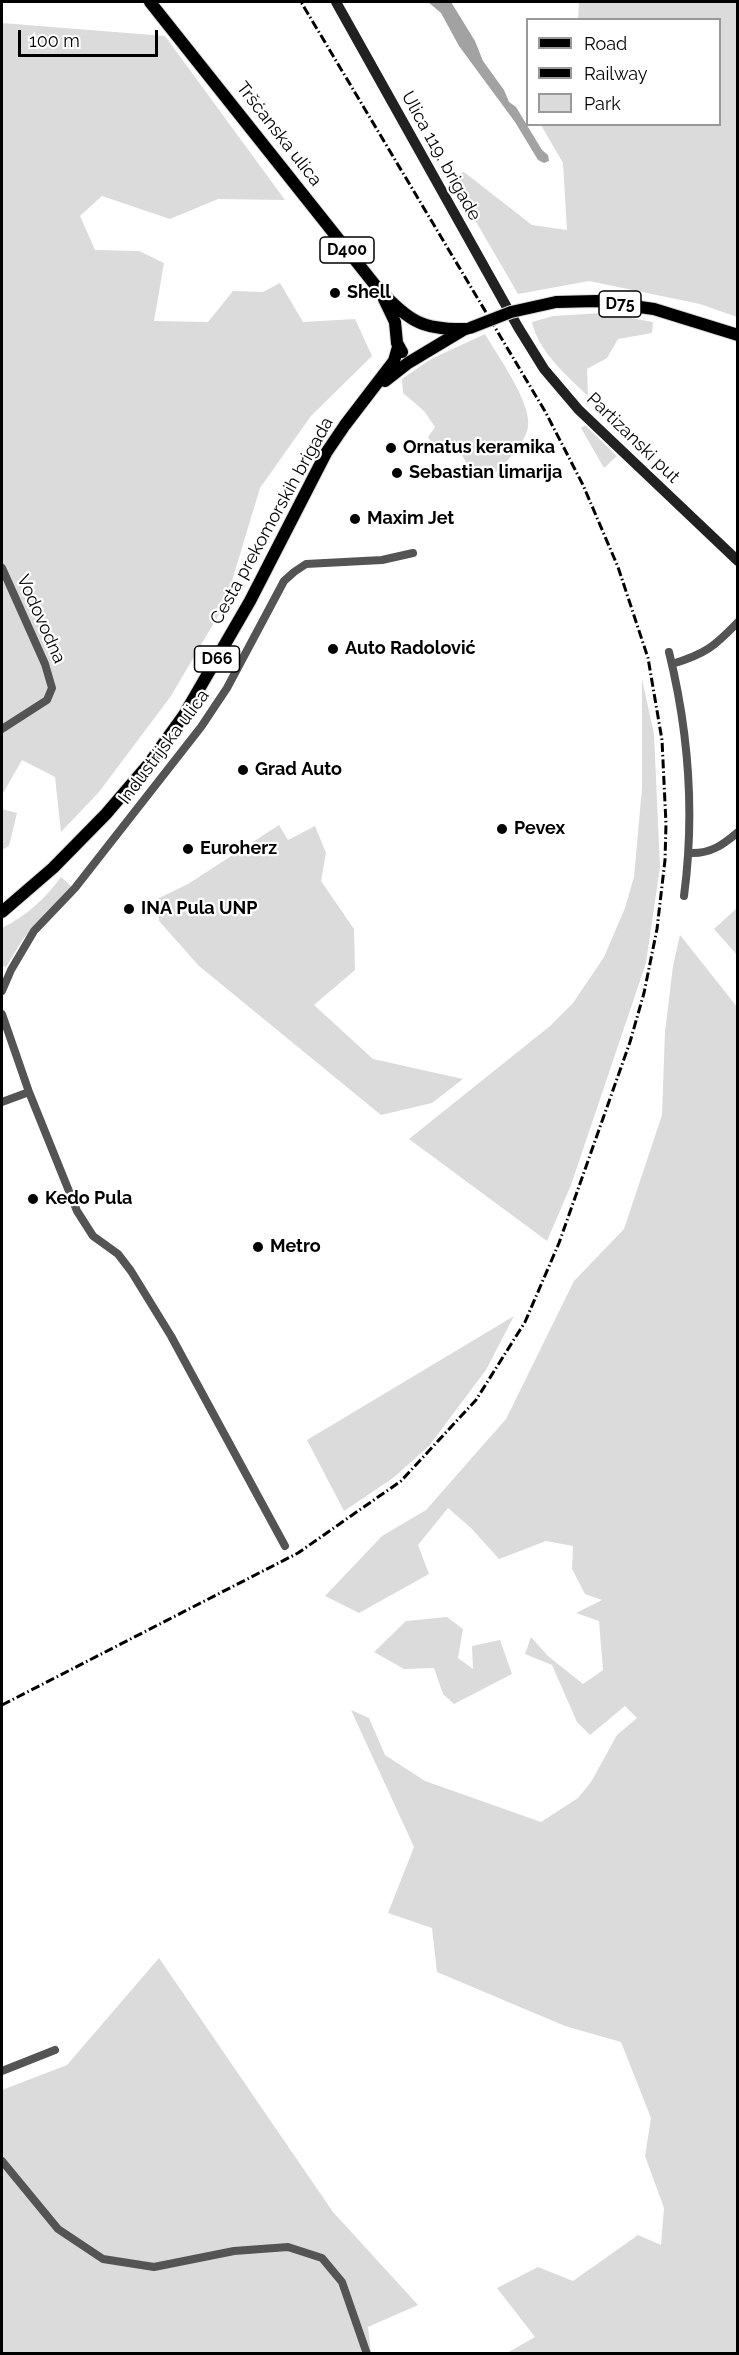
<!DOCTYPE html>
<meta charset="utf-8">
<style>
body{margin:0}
#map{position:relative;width:739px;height:2355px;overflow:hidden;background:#fff;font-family:Raleway,sans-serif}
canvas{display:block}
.frame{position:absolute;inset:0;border:3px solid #000;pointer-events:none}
.legend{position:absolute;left:526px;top:18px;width:195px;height:108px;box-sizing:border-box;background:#fff;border:2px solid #999;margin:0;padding:8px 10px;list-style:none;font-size:18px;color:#000}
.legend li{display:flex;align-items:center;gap:12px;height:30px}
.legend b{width:30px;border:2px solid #999}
.scale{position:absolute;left:18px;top:30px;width:140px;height:27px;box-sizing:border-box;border:3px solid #000;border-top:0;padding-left:8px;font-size:18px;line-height:21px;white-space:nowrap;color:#000;-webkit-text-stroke:4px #fff;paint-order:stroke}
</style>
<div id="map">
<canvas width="739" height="2355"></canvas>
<div class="frame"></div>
<ul class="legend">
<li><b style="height:8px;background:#000"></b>Road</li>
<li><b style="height:8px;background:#000"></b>Railway</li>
<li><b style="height:16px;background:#dbdbdb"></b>Park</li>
</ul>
<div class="scale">100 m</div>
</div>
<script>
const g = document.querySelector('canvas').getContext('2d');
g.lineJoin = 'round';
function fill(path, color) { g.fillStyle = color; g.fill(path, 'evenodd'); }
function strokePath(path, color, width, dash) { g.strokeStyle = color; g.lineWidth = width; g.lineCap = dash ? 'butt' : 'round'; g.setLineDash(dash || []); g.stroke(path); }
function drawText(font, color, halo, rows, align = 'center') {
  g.font = font + ' Raleway,sans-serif'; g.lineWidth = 4.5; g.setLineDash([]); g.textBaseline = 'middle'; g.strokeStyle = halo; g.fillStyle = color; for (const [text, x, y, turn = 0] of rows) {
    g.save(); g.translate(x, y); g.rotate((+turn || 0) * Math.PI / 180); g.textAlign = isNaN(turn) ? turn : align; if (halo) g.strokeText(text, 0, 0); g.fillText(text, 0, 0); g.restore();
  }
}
fill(new Path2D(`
 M579 2H737V317L700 304 589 281 518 294 450 177 464 172 532 225 567 230 563 163 541 125 720 124V20L578 19Z
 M2 23 165 36 285 200 218 199 170 219 102 196 80 216 95 250 139 251 164 263 154 321 208 322 233 291 263 292 280 283 303 322 355 319 372 356 311 416 260 488 225 604 171 696 99 792 61 832 55 777 22 760 2 795Z
 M603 313 653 322 652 333 618 339 607 358 587 369 588 396C567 376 538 351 532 322L553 316Z
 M485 334C497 355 532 403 528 427 525 444 508 460 496 472L480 468 470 469 458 448 439 454 428 437 435 427 424 411 403 393 402 379 431 359Z
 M585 425 617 456 604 468 581 428Z
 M642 679 654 734 660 867 646 963 571 1185 547 1241 409 1139 550 1026 573 1003 604 957 625 908 634 877 642 788Z
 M2 809 17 813 9 846 2 850Z
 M279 825 288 840 315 826 326 853 321 881 354 929 355 970 314 1005 373 1059 463 1079 432 1103 381 1115 199 966 159 921 157 899 188 884Z
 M61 877 71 886 23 939 6 967 3 966 2 968V928C26 916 45 899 61 877Z
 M737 908V955L714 929Z
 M680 935 738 1008 737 2353H507L535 2337 497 2288 538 2267 573 2281 638 2235 661 2245 664 2208 645 2156 651 2118 621 2042 565 2026 437 1972 432 1928 388 1913 414 1847 351 1710 369 1718 385 1755 425 1781 541 1822 578 1798 591 1782 617 1735 637 1718 625 1706 590 1735 577 1722 552 1665 525 1654 531 1637 548 1656 583 1684 603 1670 599 1621 576 1613 602 1600 585 1594 572 1569 573 1546 546 1541 499 1559 471 1528 448 1508 418 1545 429 1574 359 1613 325 1596 382 1536 426 1510 506 1419 574 1281 624 1229 662 1115 665 1032 673 966Z
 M514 1316 486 1370 429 1446 393 1478 344 1511 307 1440Z
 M447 1617 463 1629 458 1658 473 1669 472 1646 500 1640 512 1674 454 1704 443 1694 434 1668 404 1669 374 1652 406 1621Z
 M159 1958 333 2212 418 2305 368 2327 371 2353 2 2354V2090L67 2065Z`), '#dbdbdb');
fill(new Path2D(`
 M428 2H451L475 41 483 61 504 90 509 102 516 107 542 150 548 155 549 161 544 163 538 160 515 122 459 46 441 13Z`), '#a2a2a2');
const primary = new Path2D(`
 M150 2 379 290C411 321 420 330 466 329
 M384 299 395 322 397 343 402 352
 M556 302 597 301 654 309 738 335
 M385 381 408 363 463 330
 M2 912 53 868 106 814 148 765 184 715 250 601 326 453 345 425 394 361 398 347`);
strokePath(primary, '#dbdbdb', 14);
strokePath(new Path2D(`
 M2 568 45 664 52 688 47 700 2 729
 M669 652C689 733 695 813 684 896
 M672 664C705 654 714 647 738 622
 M690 853C710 854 723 845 738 832
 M2 991 11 970 34 931 75 888 201 727 227 688 284 581 294 572 306 564 382 560 413 553
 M2 1014 29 1092 77 1211 93 1236 118 1254 131 1271 171 1336 285 1546
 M2 1102 29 1092
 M2 2071 55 2050
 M2 2161 58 2229 103 2259 154 2267 234 2251 288 2247 322 2258 342 2282 367 2354`), '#545454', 8);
strokePath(new Path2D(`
 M336 2 518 327 544 369 578 409 738 561`), '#212121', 10);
strokePath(primary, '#000', 12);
strokePath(new Path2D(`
 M2 1705 298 1553 401 1481 476 1400 525 1322 559 1243 630 1042 644 993 657 929 665 860 666 824 662 740 648 658 618 567 583 485 546 413 301 2`), '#000', 3, [9, 3, 1.5, 3]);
const primaryBridge = new Path2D(`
 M470 328 511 312 556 302`);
strokePath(primaryBridge, '#dbdbdb', 14, []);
strokePath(primaryBridge, '#000', 12);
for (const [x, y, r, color] of [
 [335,293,6,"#000"],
 [391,448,6,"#000"],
 [397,473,6,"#000"],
 [355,519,6,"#000"],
 [333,649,6,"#000"],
 [243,770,6,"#000"],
 [502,829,6,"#000"],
 [188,849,6,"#000"],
 [129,909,6,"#000"],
 [33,1199,6,"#000"],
 [258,1247,6,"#000"]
]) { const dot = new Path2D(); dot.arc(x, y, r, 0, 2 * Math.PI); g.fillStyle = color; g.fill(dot); strokePath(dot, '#fff', 2); }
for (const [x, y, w] of [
 [347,250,54],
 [620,304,42],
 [217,659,45]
]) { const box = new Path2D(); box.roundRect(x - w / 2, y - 13, w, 26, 4.5); g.fillStyle = '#fff'; g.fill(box); strokePath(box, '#000', 1.5); }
drawText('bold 16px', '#000', null, [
 ["D400",347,250],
 ["D75",620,304],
 ["D66",217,659]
]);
drawText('18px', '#000', '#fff', [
 ["Tršćanska ulica",279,134,52],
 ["Ulica 119. brigade",441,156,61],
 ["Partizanski put",633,438,44],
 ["Cesta prekomorskih brigada",272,521,-61],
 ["Vodovodna",41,619,66],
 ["Industrijska ulica",164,747,-53]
]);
drawText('bold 18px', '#000', '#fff', [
 ["Shell",347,293],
 ["Ornatus keramika",403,448],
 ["Sebastian limarija",409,473],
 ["Maxim Jet",367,519],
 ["Auto Radolović",345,649],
 ["Grad Auto",255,770],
 ["Pevex",514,829],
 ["Euroherz",200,849],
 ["INA Pula UNP",141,909],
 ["Kedo Pula",45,1199],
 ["Metro",270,1247]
], 'left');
</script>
